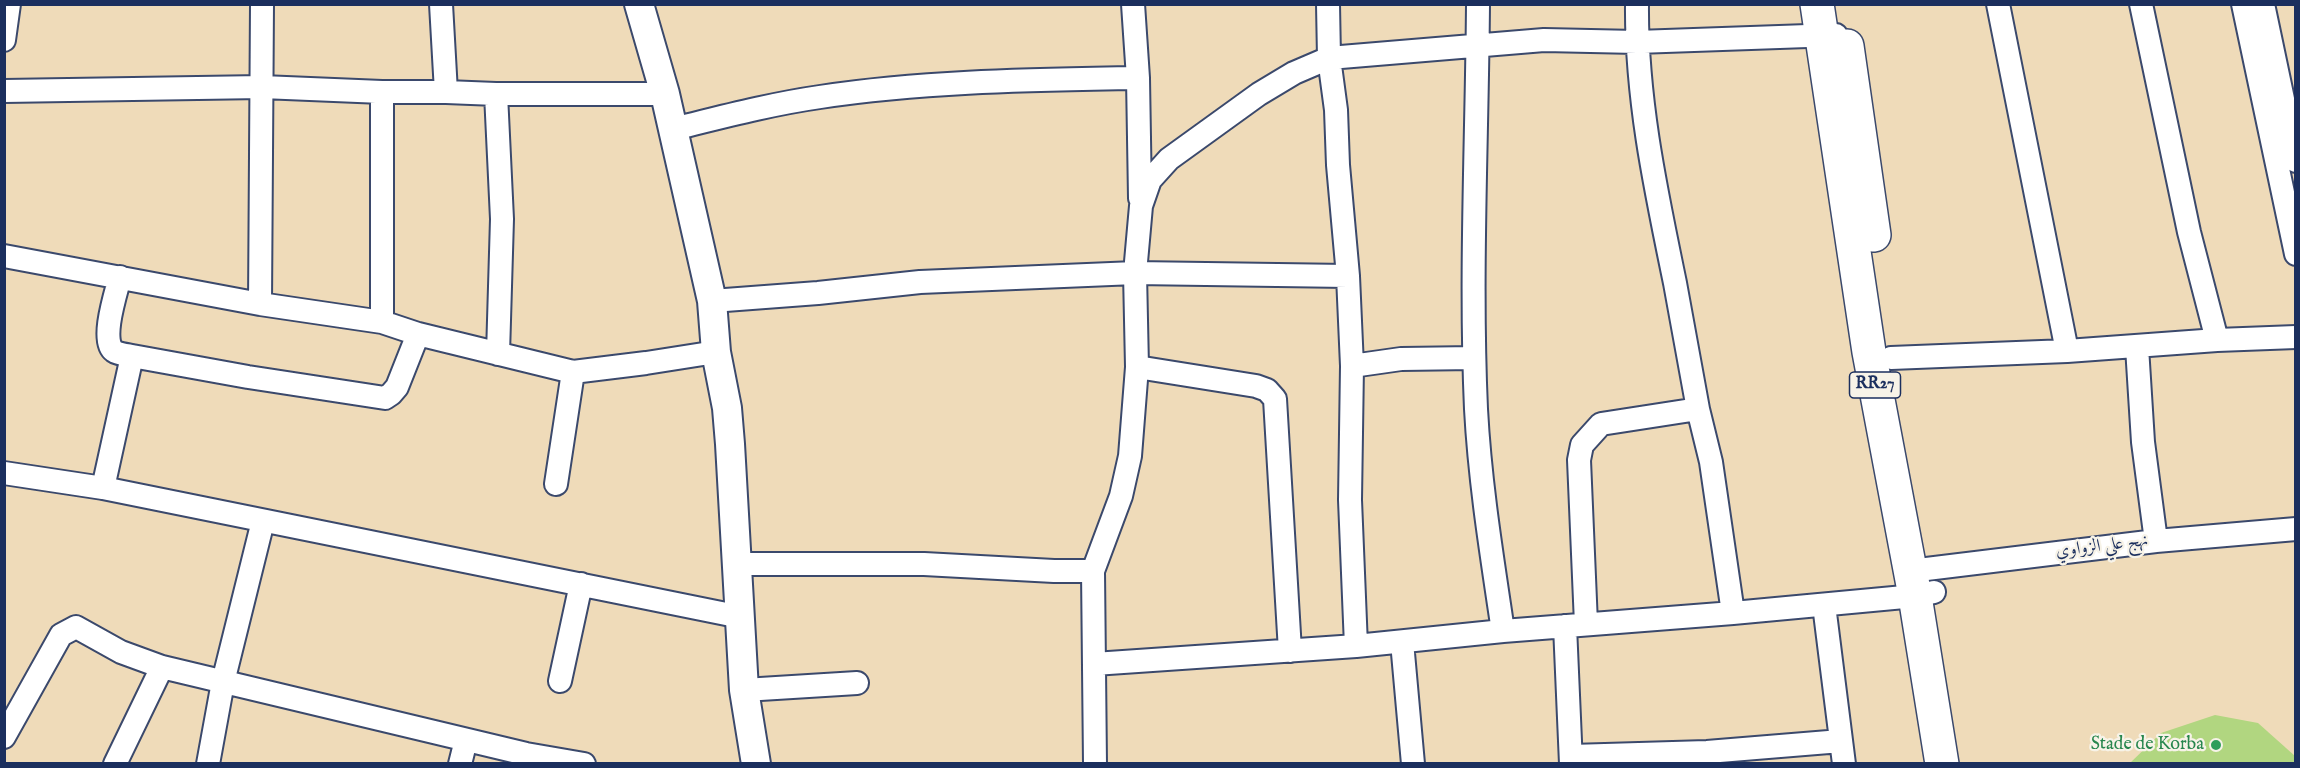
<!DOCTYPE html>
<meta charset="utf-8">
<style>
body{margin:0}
#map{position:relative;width:2300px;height:768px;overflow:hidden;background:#efdbb9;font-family:"IM FELL English",serif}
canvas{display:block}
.frame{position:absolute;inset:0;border:6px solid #1b2f5e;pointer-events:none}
</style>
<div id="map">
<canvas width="2300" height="768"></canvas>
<div class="frame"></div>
</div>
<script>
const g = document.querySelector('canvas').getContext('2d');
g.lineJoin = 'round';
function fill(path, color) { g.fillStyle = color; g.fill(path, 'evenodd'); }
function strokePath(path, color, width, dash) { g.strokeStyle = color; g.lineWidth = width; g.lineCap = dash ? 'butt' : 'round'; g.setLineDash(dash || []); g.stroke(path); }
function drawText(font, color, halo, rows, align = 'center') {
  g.font = font + ' "IM FELL English",Amiri,serif'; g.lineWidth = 4.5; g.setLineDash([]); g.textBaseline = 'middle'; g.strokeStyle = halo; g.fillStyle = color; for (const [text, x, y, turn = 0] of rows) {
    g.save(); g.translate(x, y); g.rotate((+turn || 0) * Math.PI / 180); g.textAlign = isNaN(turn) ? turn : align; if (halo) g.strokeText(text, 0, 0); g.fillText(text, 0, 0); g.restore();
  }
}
fill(new Path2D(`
 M2215 715 2258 723 2295 756V763H2130L2161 733Z`), '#b1d680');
const minor = new Path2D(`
 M441 4 446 92
 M1133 4 1138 78 1140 198
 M1328 4 1329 58 1336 110 1338 165 1348 276 1352 366 1350 500 1356 646
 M1478 4C1477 139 1470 275 1476 409 1480 484 1492 557 1503 631
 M1998 4 2067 351
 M2141 4 2189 232 2217 340
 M2243 4 2296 254
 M2263 4 2296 161
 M4 40 9 4
 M4 91 262 87 382 92H446L496 94H665
 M382 92V322
 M496 94 502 219 498 354
 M673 129C722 117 771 104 820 97 925 81 1032 80 1138 78
 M4 256 260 304 382 322 418 334 573 372 646 363 716 352
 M120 277C116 293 100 341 114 351 118 354 127 355 132 356L248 377 385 398 391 394 397 387 418 334
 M712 301 818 293 920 282 1135 273 1348 276
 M260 304 262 4
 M2137 347 2143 442 2156 541
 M1891 358 2067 351 2217 340 2296 337
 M1352 366 1401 359 1474 358
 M1137 367 1256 386 1267 390 1275 399 1290 651
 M1698 409 1711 462 1733 613
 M4 473 103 488 741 617
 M556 484 573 372
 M103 488 132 356
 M737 564H924L1054 571H1093
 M1910 571 2156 541 2296 529
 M1824 605 1844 764
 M1586 624 1579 460 1582 445 1601 424 1698 409C1690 367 1683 325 1675 283 1656 191 1636 99 1637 4
 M1565 626 1571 764
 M1402 642 1413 764
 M1094 664 1356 646 1503 631 1733 613 1915 596 1934 592
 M560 681 581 584
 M744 690 857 683
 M4 737 61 635 76 627 121 652 162 667 526 754 584 764
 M1571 756 1707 752 1841 741
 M115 764 162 667
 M208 764 223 682 263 521
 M460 764 466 740
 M1095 764 1093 571 1121 496 1130 456 1137 367 1135 273 1141 206 1150 180 1169 159 1259 94 1294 73 1329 58 1544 40 1637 42 1836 35`);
const tertiary = new Path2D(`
 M639 4 665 94 712 301 716 352 727 408 730 444 744 690 756 764`);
const trunk = new Path2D(`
 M1817 4 1869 352 1915 596 1942 764
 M1847 46 1874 235`);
strokePath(minor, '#3b496c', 26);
strokePath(tertiary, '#3b496c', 32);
strokePath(trunk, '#3b496c', 36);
strokePath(minor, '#fff', 22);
strokePath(tertiary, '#fff', 28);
strokePath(trunk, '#fff', 33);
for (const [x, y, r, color] of [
 [2216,745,6,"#2e9e5b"]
]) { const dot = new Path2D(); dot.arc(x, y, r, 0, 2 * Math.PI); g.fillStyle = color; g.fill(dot); strokePath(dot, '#f7f3e8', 2); }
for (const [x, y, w] of [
 [1875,385,51]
]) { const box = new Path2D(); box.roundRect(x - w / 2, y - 13, w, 26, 4.5); g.fillStyle = '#f7f3e8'; g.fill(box); strokePath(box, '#1b2f5e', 1.5); }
drawText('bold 16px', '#1b2f5e', null, [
 ["RR27",1875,385]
]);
drawText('18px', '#1b2f5e', '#f7f3e8', [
 ["نهج علي الزواوي",2102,547,-7]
]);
drawText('18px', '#27864d', '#f7f3e8', [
 ["Stade de Korba",2204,745]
], 'right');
</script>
